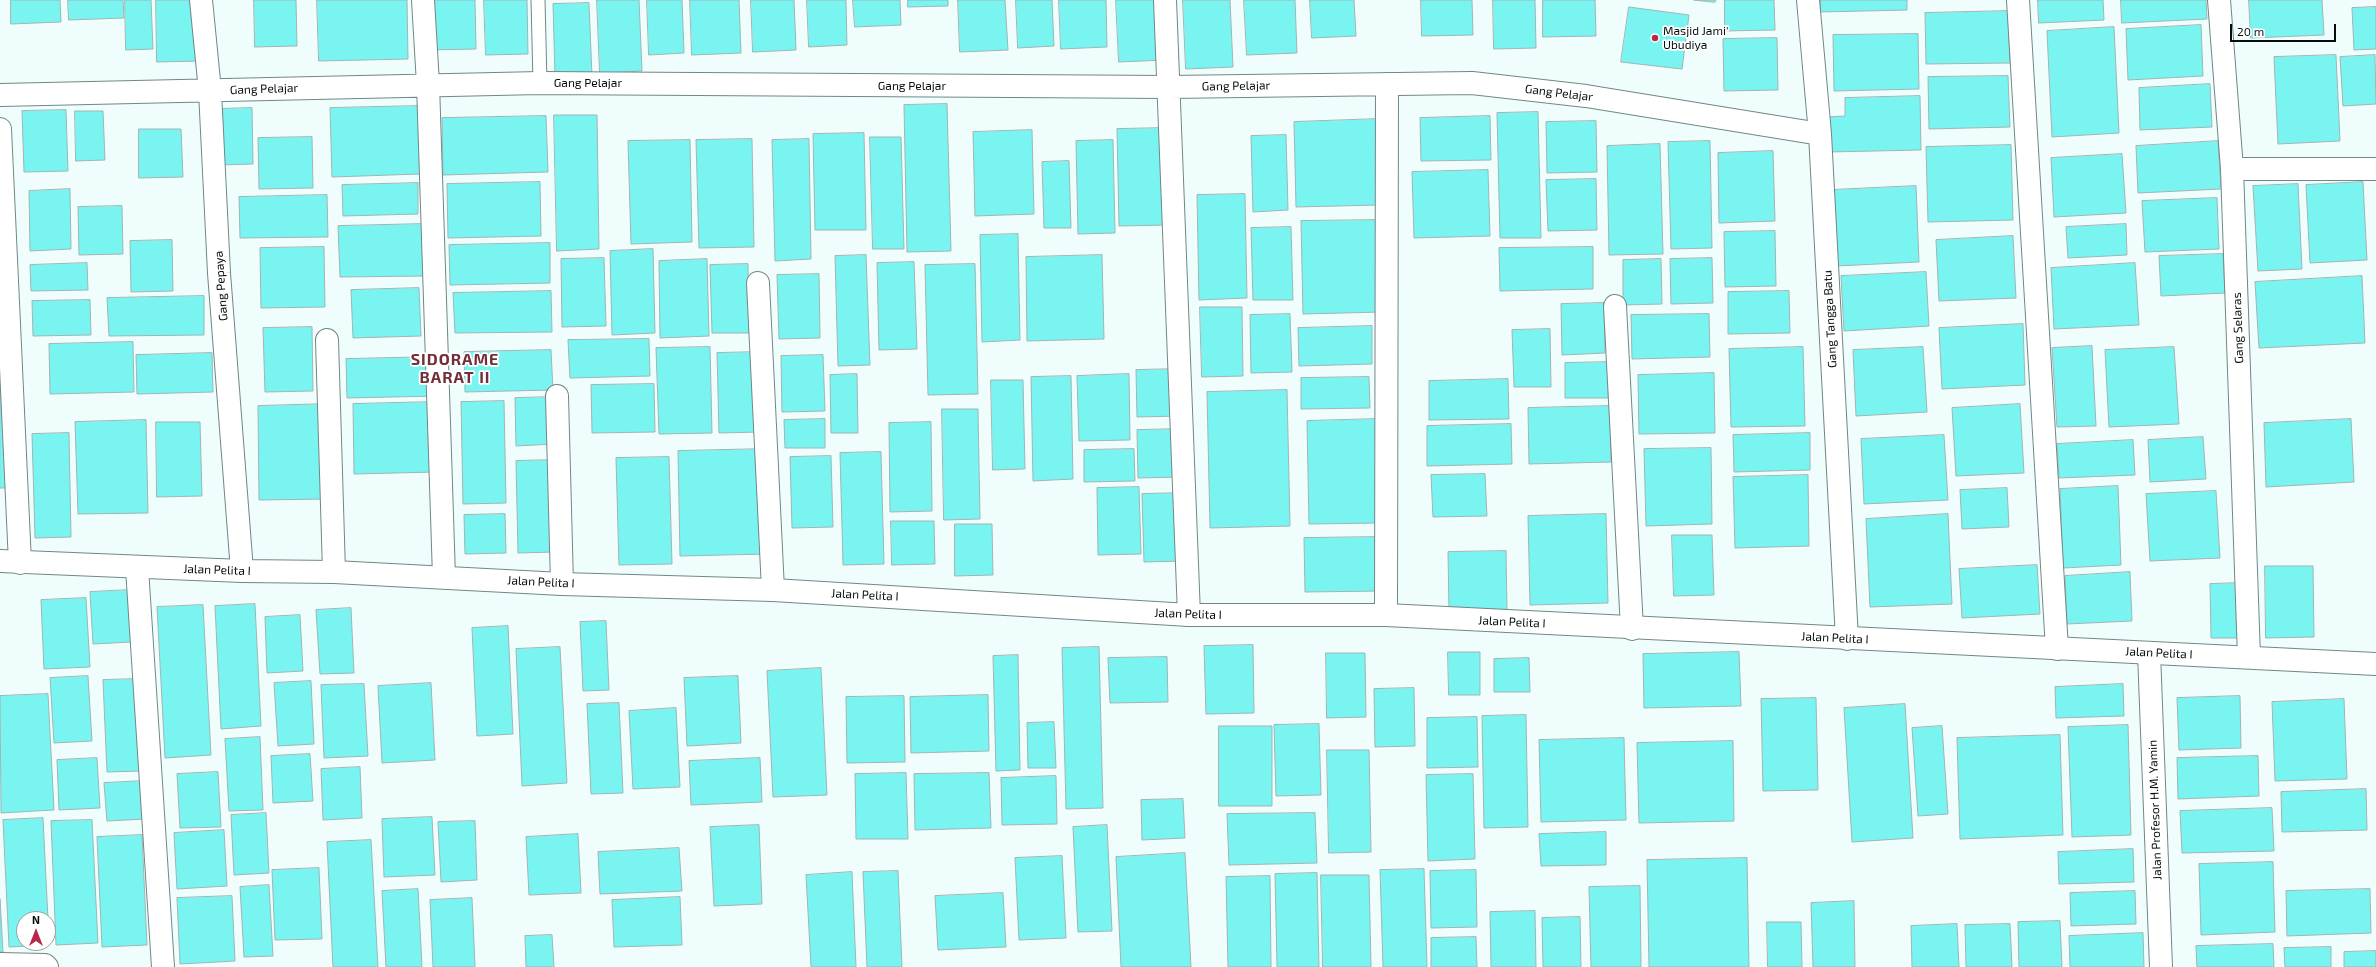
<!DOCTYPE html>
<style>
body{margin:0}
#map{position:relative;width:2376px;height:967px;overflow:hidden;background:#effefd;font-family:"Exo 2",sans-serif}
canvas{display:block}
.north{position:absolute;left:16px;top:911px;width:40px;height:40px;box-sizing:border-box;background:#fff;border:1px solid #9c9f9f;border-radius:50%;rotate:0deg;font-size:11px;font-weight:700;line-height:16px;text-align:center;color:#070f0e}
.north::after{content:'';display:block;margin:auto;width:14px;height:18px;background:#b9284b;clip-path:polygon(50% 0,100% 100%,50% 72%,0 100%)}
.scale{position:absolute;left:2230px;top:24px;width:106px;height:18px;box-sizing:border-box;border:2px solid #070f0e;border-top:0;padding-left:5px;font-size:12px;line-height:14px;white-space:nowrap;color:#070f0e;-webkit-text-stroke:3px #fff;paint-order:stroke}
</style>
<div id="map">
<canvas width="2376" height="967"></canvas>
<div class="north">N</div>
<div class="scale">20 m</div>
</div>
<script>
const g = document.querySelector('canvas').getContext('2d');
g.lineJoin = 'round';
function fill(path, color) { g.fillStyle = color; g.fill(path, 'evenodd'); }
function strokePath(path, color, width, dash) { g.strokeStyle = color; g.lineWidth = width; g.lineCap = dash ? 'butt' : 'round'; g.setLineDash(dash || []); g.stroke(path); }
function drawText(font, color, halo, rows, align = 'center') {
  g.font = font + ' "Exo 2",sans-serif'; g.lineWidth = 3.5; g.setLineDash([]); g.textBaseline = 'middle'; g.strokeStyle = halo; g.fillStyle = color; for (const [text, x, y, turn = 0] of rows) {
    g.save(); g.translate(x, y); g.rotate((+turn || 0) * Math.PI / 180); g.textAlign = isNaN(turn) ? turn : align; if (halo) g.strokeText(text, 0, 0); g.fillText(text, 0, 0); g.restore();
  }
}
const building = new Path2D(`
 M11 0H60L61 22 11 24Z
 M68 0H123L124 18 69 20Z
 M125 0H151L153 49 126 50Z
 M156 0H199L200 61 157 62Z
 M254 0H296L297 46 255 47Z
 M317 0H407L408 59 319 61Z
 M428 0H475L476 49 429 50Z
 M484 0H527L528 54 486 55Z
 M597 0H639L642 71 600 73Z
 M647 0H682L684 53 649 55Z
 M690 0H739L741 53 692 55Z
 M751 0H794L796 50 753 52Z
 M807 0H846L847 45 809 47Z
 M853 0H900L901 25 855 27Z
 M908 0H948V6L908 7Z
 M958 0H1005L1008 50 960 52Z
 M1016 0H1052L1054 46 1018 48Z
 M1059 0H1106L1107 47 1061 49Z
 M1116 0H1163L1165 60 1119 62Z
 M1183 0H1230L1233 67 1186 69Z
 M1244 0H1295L1297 53 1247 55Z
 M1310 0H1354L1356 36 1312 38Z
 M1421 0H1472L1473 35 1422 36Z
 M1493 0H1535L1536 48 1494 49Z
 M1543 0H1595L1596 36 1543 37Z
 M1694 0H1716L1715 2Z
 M1725 0H1774L1775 30 1725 31Z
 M1821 0H1907V10L1821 12Z
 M2038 0H2103L2104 20 2039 23Z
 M2121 0H2206L2207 19 2122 23Z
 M2249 0H2322L2324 35 2251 38Z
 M589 3 592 76 555 77 553 4Z
 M1629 7 1689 15 1682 69 1621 62Z
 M2376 7V49L2354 50 2352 8Z
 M2008 11 2010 63 1926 64 1925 13Z
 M2201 25 2203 76 2128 80 2126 29Z
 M2114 27 2119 133 2052 137 2047 31Z
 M1918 34 1919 89 1834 91 1833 35Z
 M1777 38 1778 90 1724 91 1723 39Z
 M2336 55 2340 141 2278 144 2274 57Z
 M2375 55 2376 104 2343 106 2340 57Z
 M2008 76 2010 127 1929 129 1928 77Z
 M2210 84 2212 127 2140 130 2139 88Z
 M1920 96 1921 150 1828 152 1827 117 1845 116V98Z
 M947 104 951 251 907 252 904 105Z
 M419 106 420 174 332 177 330 108Z
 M252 108 253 164 218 165 217 109Z
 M66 110 68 171 24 172 22 111Z
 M75 111H103L105 160 76 161Z
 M1538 112 1541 238H1500L1497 113Z
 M554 115H597L599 249 557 251Z
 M546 116 548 172 443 175 442 118Z
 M1490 116 1491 160 1421 161 1420 118Z
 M1378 119 1379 205 1296 207 1294 122Z
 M1596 121 1597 172 1547 173 1546 122Z
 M1165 128 1167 225 1119 226 1117 129Z
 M139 129H181L183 177 139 178Z
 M1032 130 1034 214 975 216 973 132Z
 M864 133 866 230H815L813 134Z
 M1286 135 1288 210 1253 212 1251 136Z
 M312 137 313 188 259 189 258 138Z
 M870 137H901L904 249H873Z
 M752 139 754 247 699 248 696 140Z
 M809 139 811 259 775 261 772 140Z
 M690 140 692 242 631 244 628 141Z
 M1113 140 1115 233 1078 234 1076 141Z
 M1710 141 1712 248 1671 249 1668 142Z
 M2218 141 2221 189 2138 193 2136 146Z
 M1660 144 1663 254 1609 255 1607 146Z
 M2011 145 2013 220 1928 222 1926 147Z
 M1773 151 1775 221 1719 223 1718 153Z
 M2122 154 2126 213 2054 217 2051 158Z
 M1069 161 1071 228H1044L1042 162Z
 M1488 170 1490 236 1414 238 1412 172Z
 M1596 179 1597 230 1548 231 1546 180Z
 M540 182 541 236 448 238 447 184Z
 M2363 182 2367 260 2310 263 2306 185Z
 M418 183V214L343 216 342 185Z
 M2298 184 2302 269 2258 271 2253 186Z
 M1916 186 1919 262 1836 266 1831 190Z
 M70 189 71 249 30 251 29 191Z
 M1245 194 1247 298 1199 300 1197 195Z
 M327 195 328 237 240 238 239 197Z
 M2217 198 2219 249 2145 252 2142 201Z
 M122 206 123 254 79 255 78 207Z
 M1380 220 1382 312 1303 314 1301 221Z
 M425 224 426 276 340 277 338 226Z
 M2126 224 2127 255 2068 258 2066 227Z
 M1291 227 1293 300H1253L1251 228Z
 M1775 231 1776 286 1725 287 1724 232Z
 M1018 234 1020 340 982 342 980 235Z
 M2013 236 2016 298 1939 301 1936 240Z
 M172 240 173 291 131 292 130 241Z
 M550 243V283L450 285 449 245Z
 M324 247 325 307 261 308 260 248Z
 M1593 247V289L1500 291 1499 248Z
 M653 249 655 333 612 335 610 251Z
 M2223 254 2225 293 2161 296 2159 256Z
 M866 255 870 365 838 366 835 256Z
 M1102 255 1104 339 1027 341 1026 257Z
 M604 258 606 326 562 327 561 259Z
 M1712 258 1713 303 1671 304 1670 259Z
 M707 259 709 336 660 338 659 261Z
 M1661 259 1662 304 1623 305V260Z
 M914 262 917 349 879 350 877 263Z
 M87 263 88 290 31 291 30 265Z
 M2135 263 2139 325 2054 329 2051 268Z
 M748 264 749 333H712L710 265Z
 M975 264 978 394 928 395 925 265Z
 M1926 272 1929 326 1844 331 1841 276Z
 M819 274 820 338 779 339 777 275Z
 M2362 276 2365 343 2259 348 2255 282Z
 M419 288 421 336 353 338 351 290Z
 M551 291 552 332 455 333 453 293Z
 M1789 291 1790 333 1728 334V292Z
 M204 296V335L109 336 107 298Z
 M90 300 91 335 33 336 32 301Z
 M1604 303 1605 353 1562 355 1561 304Z
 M1200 307H1242L1243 376 1202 377Z
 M1290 314 1292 372 1251 373 1250 315Z
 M1709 314 1710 357 1632 359 1631 315Z
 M2023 324 2025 385 1942 389 1939 328Z
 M1372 326V364L1299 366 1298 328Z
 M312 327 313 391 265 392 263 328Z
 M1550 329 1551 387H1514L1512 330Z
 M649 339 650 376 570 378 568 340Z
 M133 342 134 392 50 394 49 344Z
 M2092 346 2096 426 2057 427 2052 348Z
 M710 347 712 433 659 434 656 348Z
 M1803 347 1805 426 1731 427 1729 349Z
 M1923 347 1927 412 1856 416 1853 350Z
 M2174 347 2179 424 2109 427 2105 350Z
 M551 350 553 390 465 392 464 352Z
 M759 352 761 432 719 433 717 353Z
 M212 353 213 392 137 394 136 355Z
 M823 355 825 411 782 412 781 356Z
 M436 357 437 396 347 398 346 359Z
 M0 358 8 488H0Z
 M1611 362 1612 398H1565V363Z
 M1179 369 1181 416 1137 417 1136 370Z
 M1714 373 1715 433 1639 434 1638 375Z
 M857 374 858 433H831L830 375Z
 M1129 374 1130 440 1079 441 1077 376Z
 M1071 376 1073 479 1033 481 1031 377Z
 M1369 377 1370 408 1301 409V378Z
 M1508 379 1509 419 1429 420V381Z
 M991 380H1023L1025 469 993 470Z
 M654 384 655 432 592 433 591 385Z
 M1287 390 1290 526 1210 528 1207 392Z
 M553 397 554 444 516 446 515 398Z
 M504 401 506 503 463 504 461 402Z
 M434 402 436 472 354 474 353 404Z
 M328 404 330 499 259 500 258 406Z
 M2020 404 2024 473 1956 476 1952 408Z
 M1610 406 1611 462 1529 464 1528 408Z
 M942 409H978L980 519 944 520Z
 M825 419V448H785L784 420Z
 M1377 419 1379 523 1309 524 1307 421Z
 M2351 419 2354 482 2266 487 2264 423Z
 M146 420 148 513 78 514 75 422Z
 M156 422H200L202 496 157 497Z
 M931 422 932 511 890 512 889 423Z
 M1511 424 1512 464 1427 466V426Z
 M1181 429V477L1138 478 1137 430Z
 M69 433 71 537 35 538 32 434Z
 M1810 433V470L1734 472 1733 435Z
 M1944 435 1948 500 1864 504 1861 439Z
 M2203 437 2206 479 2150 482 2148 440Z
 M2133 440 2135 475 2059 478 2057 444Z
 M1711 448 1712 524 1646 526 1644 449Z
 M765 449 767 554 680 556 678 451Z
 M1134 449 1135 481 1084 482V450Z
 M881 452 884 564 843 565 840 453Z
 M831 456 833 527 792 528 790 457Z
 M669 457 672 564 619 565 616 458Z
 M553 460 555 552 518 553 516 461Z
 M1485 474 1487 516 1433 517 1431 475Z
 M1808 475 1809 546 1735 548 1733 477Z
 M2118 486 2121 565 2063 568 2060 489Z
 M1139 487 1141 554 1098 555 1097 488Z
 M2007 488 2009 527 1962 529 1960 490Z
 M2216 491 2220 558 2150 561 2146 494Z
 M1182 493 1183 561 1144 562 1142 494Z
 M505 514 506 553 465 554 464 515Z
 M1606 514 1608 603 1530 605 1528 516Z
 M1948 514 1952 604 1870 607 1866 519Z
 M891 521H934L935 564 892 565Z
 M955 524H992L993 575 955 576Z
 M1672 535H1712L1714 595 1674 596Z
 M1380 537 1382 591 1305 592 1304 538Z
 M1506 551 1507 610 1449 611 1448 552Z
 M2037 565 2040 614 1962 618 1959 569Z
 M2265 566H2313L2314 637 2266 638Z
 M2130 572 2132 621 2067 624 2065 576Z
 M2242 583 2244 638H2211L2210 584Z
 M130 590 132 642 93 644 90 592Z
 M86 598 90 667 44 669 41 600Z
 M255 604 261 726 221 729 215 606Z
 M203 605 211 755 165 758 157 607Z
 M351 608 354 673 320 674 316 610Z
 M300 615 303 671 267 673 265 617Z
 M606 621 609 690 583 691 580 622Z
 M508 626 513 734 477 736 472 628Z
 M1253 645 1254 713 1206 714 1204 646Z
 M560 647 567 783 522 786 516 649Z
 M1099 647 1103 808 1066 809 1062 648Z
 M1448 652H1480V695H1449Z
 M1739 652 1741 706 1644 708 1643 654Z
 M1326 653H1365L1366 717 1327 718Z
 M1018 655 1020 770 996 771 993 656Z
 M1167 657 1168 702 1110 703 1108 658Z
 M1529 658 1530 692H1494V659Z
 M821 668 827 795 773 797 767 671Z
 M88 676 92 741 54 743 50 678Z
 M738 676 741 743 687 746 684 678Z
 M136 679 140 771 107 772 103 680Z
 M311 681 314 744 278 746 274 683Z
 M431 683 435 760 382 763 378 686Z
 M364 684 368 756 324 758 321 685Z
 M2123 684 2124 716 2056 718 2055 687Z
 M1414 688 1415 746 1375 747 1374 689Z
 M48 694 54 810 1 813 0 696Z
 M988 695 989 751 911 753 910 697Z
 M904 696 905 762 847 763 846 697Z
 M2240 696 2241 748 2179 750 2177 698Z
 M1816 698 1818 790 1763 791 1761 699Z
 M2344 699 2347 779 2275 781 2272 702Z
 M619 703 623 793 591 794 587 704Z
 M1905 704 1913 838 1852 842 1844 708Z
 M676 708 680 787 633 789 629 711Z
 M1526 715 1528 827 1484 828 1482 716Z
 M1477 717 1478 767 1427 768V718Z
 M1054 722 1056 768H1028L1027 723Z
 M1319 724 1321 795 1276 796 1274 725Z
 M2128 725 2131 835 2072 837 2068 727Z
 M1219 726H1272V806H1219Z
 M1942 726 1948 814 1918 816 1912 728Z
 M2060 735 2063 835 1960 839 1957 738Z
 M260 737 263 810 229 811 225 739Z
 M1624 738 1626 820 1541 822 1539 740Z
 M1733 741 1734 821 1639 823 1637 743Z
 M1327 750H1369L1371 852 1329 853Z
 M310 754 313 801 273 803 271 756Z
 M2258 756 2259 796 2178 799 2177 758Z
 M97 758 100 808 59 810 57 760Z
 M760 758 762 802 691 805 689 761Z
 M360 767 362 818 323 820 321 769Z
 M218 772 221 827 180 828 177 774Z
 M906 773 908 839H856L855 774Z
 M989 773 991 828 915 830 914 774Z
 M1473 774 1475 859 1428 861 1426 775Z
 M1056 776 1057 824 1002 825 1001 778Z
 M143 781 146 819 107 821 104 783Z
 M2366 789 2367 830 2282 832 2281 792Z
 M1183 799 1185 838 1142 840 1141 800Z
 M2272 808 2274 851 2182 853 2180 811Z
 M266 813 269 873 234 875 231 815Z
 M1315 813 1317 863 1229 865 1227 814Z
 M432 817 435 875 384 877 382 819Z
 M43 818 48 919H24V943H48V927L49 945 9 947 3 820Z
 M92 820 98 943 56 945 51 821Z
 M475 821 477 880 441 882 438 822Z
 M759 825 762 904 714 906 710 827Z
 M1107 825 1112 931 1078 932 1073 827Z
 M224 830 227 886 177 889 174 833Z
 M1606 832V865L1541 866 1539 834Z
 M578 834 581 893 529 895 526 837Z
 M142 835 147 945 102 947 97 837Z
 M371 840 378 967H333L327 842Z
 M679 848 682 891 600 894 598 852Z
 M2133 849 2134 882 2059 884 2058 852Z
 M1185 853 1191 967H1121L1116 857Z
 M1062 856 1066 938 1019 940 1015 858Z
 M1747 858 1749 967H1649L1647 860Z
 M2273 862 2275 932 2201 935 2199 864Z
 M319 868 322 939 275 940 272 870Z
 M1424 869 1427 967H1383L1380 870Z
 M1476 870 1477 927 1431 928 1430 871Z
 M898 871 902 967H867L863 872Z
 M852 872 856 967H811L806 875Z
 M1317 873 1319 967H1277L1275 874Z
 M1321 875H1369L1371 967H1323Z
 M1270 876 1271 967H1228L1226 877Z
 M269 885 273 956 244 957 240 887Z
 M1640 886 1641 967H1591L1589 887Z
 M418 889 422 967H386L382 891Z
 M2370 889 2371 933 2287 936 2286 891Z
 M2135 891 2136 924 2071 926 2070 893Z
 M1003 893 1006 947 938 950 935 896Z
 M232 896 235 961 180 964 177 898Z
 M680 897 682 945 614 947 612 900Z
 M472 898 475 967H433L430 900Z
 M0 899 3 952H0Z
 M1854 901 1855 967H1813L1811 903Z
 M1535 911 1536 967H1491L1490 912Z
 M1580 917 1581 967H1543L1542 918Z
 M2060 921 2062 967H2019L2018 922Z
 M1767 922H1801L1802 967H1768Z
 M1957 924 1959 967H1912L1911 926Z
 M2010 924 2012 967H1966L1965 925Z
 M2143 933 2144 967H2070L2069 936Z
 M552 935 554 967H526L525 936Z
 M1476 937 1477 967H1431V938Z
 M2273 944 2274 967H2197L2196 946Z
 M2331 947V967H2285L2284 948Z
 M2376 951V967H2344V952Z`);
fill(building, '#7af4f0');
strokePath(building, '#9eb6b4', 1);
const lane = new Path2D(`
 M538 0 540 83`);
const street = new Path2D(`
 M201 0 210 91 219 273 242 571
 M423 0 428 84 444 577
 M1165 0 1189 615
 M1808 0 1820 134 1847 639
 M2018 0 2057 649
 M2219 0 2232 169 2249 657
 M0 95 540 83 1169 87 1472 83 1586 96 1820 134
 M0 129 20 563
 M2232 169H2376
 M758 283 773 590
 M1615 306 1632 629
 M327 340 334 572
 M557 396 562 584
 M137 568 163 967
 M1386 615 1387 84
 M2149 653 2161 967
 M0 964 45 965 47 967`);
const secondary = new Path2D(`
 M0 561 242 571 334 572 562 584 773 590 1189 615H1386L2376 664`);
strokePath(lane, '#708786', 15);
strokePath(street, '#708786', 24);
strokePath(secondary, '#708786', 24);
strokePath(lane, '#fff', 13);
strokePath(street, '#fff', 22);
strokePath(secondary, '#fff', 22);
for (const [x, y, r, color] of [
 [1655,38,4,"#b9284b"]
]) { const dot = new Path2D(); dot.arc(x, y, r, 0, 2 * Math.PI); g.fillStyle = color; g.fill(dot); strokePath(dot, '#fff', 1.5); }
drawText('12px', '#070f0e', '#fff', [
 ["Masjid Jami'",1663,31],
 ["Ubudiya",1663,45]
], 'left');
drawText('12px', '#070f0e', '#fff', [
 ["Gang Pelajar",588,83],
 ["Gang Pelajar",912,86],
 ["Gang Pelajar",1236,86,-1],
 ["Gang Pelajar",264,89,-2],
 ["Gang Pelajar",1559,93,7],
 ["Gang Pepaya",221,286,-94],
 ["Gang Tangga Batu",1830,319,-93],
 ["Gang Selaras",2238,328,-92],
 ["Jalan Pelita I",217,570,2],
 ["Jalan Pelita I",541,582,3],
 ["Jalan Pelita I",865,595,3],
 ["Jalan Pelita I",1188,614,2],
 ["Jalan Pelita I",1512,622,3],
 ["Jalan Pelita I",1835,638,3],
 ["Jalan Pelita I",2159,653,3],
 ["Jalan Profesor H.M. Yamin",2155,810,-92]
]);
g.letterSpacing = '1px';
drawText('bold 16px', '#742e39', '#fff', [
 ["SIDORAME",455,360],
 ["BARAT II",455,378]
]);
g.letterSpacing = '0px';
</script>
